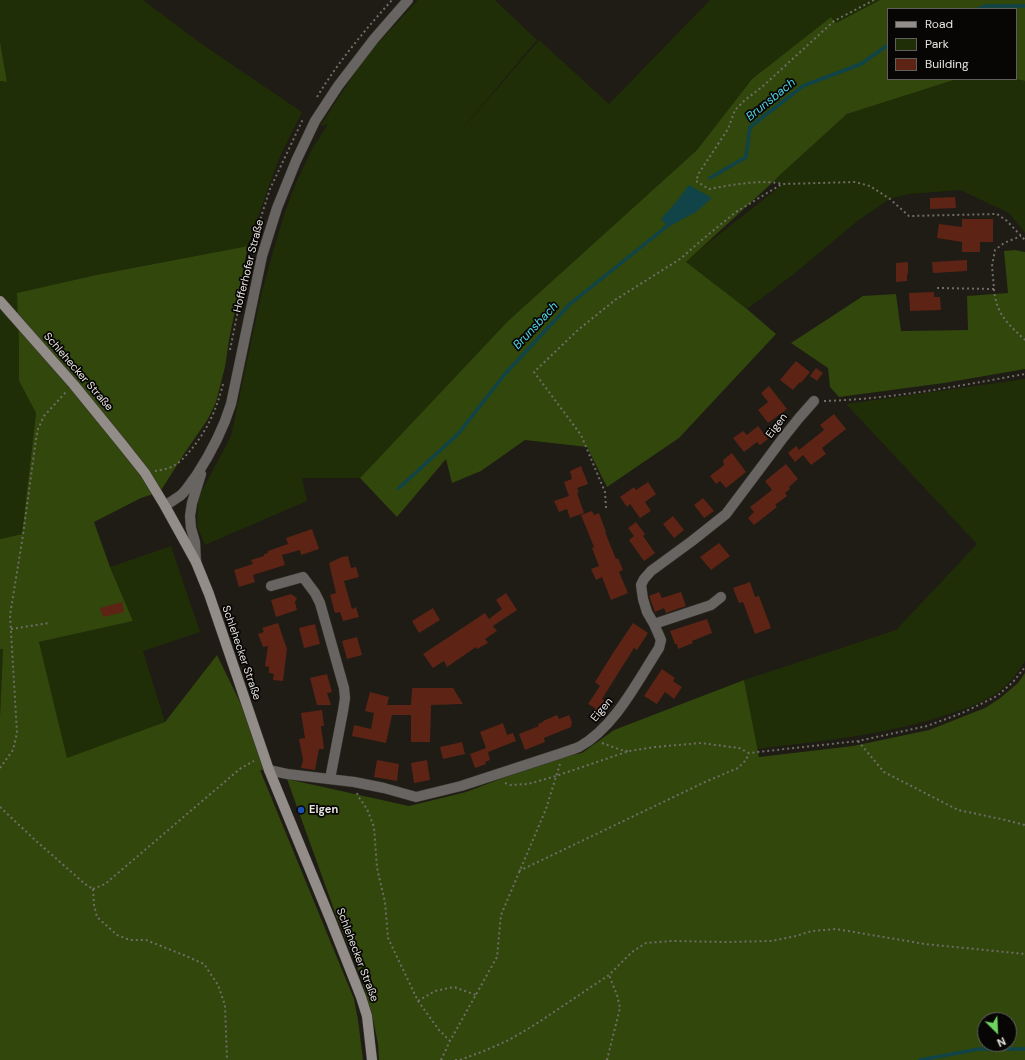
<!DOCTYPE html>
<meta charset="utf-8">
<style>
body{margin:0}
#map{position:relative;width:1025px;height:1060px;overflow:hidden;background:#1f1b15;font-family:"DM Sans",sans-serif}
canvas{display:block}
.legend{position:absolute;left:887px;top:8px;width:130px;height:72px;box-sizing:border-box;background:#080605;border:1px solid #615f5d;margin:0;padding:5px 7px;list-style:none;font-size:12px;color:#e7e5e0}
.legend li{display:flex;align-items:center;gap:8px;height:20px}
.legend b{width:20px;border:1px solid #615f5d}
.north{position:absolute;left:977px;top:1012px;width:40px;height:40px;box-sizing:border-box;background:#080605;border:1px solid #615f5d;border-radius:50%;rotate:156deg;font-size:11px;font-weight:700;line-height:16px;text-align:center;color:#e7e5e0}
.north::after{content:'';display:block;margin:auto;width:14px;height:18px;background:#6fd360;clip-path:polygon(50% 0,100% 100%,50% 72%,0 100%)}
</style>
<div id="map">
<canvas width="1025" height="1060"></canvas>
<ul class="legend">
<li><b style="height:5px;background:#938d89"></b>Road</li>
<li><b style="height:11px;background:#1f2e06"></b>Park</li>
<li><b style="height:11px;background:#5d2416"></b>Building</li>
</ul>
<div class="north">N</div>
</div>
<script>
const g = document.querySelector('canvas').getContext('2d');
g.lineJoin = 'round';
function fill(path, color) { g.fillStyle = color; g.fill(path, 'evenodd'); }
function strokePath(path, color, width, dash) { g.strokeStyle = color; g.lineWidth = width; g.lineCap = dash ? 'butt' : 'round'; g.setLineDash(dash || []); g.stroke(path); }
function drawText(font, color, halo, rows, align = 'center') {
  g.font = font + ' "DM Sans",sans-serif'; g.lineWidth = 3.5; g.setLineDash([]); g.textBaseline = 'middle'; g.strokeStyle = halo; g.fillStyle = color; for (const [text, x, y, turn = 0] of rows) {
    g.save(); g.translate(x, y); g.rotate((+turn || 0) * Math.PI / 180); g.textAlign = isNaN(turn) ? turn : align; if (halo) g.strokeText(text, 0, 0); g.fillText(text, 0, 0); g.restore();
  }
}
fill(new Path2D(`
 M0 0H143L203 45 302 112 280 157 271 180 248 246 96 275 18 293 19 344V381L36 413 22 534 0 539V81L7 82 0 41Z
 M418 0H495L537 40 451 142 539 40 609 104 710 0H880L836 23 831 17 752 79 697 150 508 321 360 478H302L307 501 205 545 197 526 198 498 231 436 262 291 274 248 286 209 296 183 312 149 328 124 320 126 366 56Z
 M957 79H1016L1025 81V233L1009 213 960 190 909 194 890 199 860 219 794 274 747 309 686 262 703 247 783 184 773 182 780 175 847 114Z
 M1025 379V661C1018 673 1007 687 994 695 981 703 964 709 949 714 887 735 822 741 757 749L744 680 896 630 977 544 846 404Z
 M171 546 200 632 143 651 165 722 67 759 39 642 133 621 110 567Z
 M3 648 0 717V649Z`), '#1f2e06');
fill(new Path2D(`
 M880 0H1025V81L1016 79V9H888V79H957L847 114 780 175 773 182 686 262 747 309 776 334 679 438 607 487 587 447 525 440 481 471 452 483 446 459 397 517 360 478 508 321 697 150 752 79 831 17 836 23Z
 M0 41 7 82 0 81Z
 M248 246 229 340 225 367 216 402 208 419 184 454 160 492 141 498 94 522 110 567 133 621 39 642 67 758 165 722 217 655 257 737 269 770H260L354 999 358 1020 363 1060H0V717L3 649H0V539L22 534 36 413 19 381V344L17 293 96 275Z
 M1015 250 1025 252V369L944 383 839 397 830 387 828 368 791 343 863 296 896 294 901 331 968 330 967 296 1008 293 1004 251Z
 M1025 673V1060H379L378 1044 372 1014 360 974 337 918 287 779 409 806 466 792 553 759 582 753 614 730 744 680 759 757 853 746 929 730 985 708 999 699 1018 683ZM985 1020H1009V1044H985Z`), '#31470b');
fill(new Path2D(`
 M689 185 712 198 696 212 668 227 661 219 677 201Z`), '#114449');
strokePath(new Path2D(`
 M978 9 986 6H1025
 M710 178 746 157 750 127 803 86 861 64 888 45
 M399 488 458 434 505 374 570 304 671 223
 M920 1060 979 1049H1025`), '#114449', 3.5);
fill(new Path2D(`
 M955 197 956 208 930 209V198Z
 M962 219H993V242H980V252H962V242L937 238 939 224 962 227Z
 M967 260V271L933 273 932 262Z
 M908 262V274H907V281L896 282V263Z
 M934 292V297H940L941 310 910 311 909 293Z
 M796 361 810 372 801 383 800 382 793 390 780 380Z
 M816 368 823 373 817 381 810 376Z
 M769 386 787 409 768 423 758 410 768 402 761 393Z
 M834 414 846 429 822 448 826 454 811 465 799 450 824 430 820 425Z
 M758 426 768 439 760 445 757 442 744 452 733 438 743 431 747 435Z
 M796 446 803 455 795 462 788 453Z
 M732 453 746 472 726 488 720 481 716 484 710 476 724 465 723 460Z
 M786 464 798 479 789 487 790 489 785 493 787 496 775 505 777 507 754 525 748 518 754 512 750 507 772 490 765 481Z
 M581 466 588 484 577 488 579 492 577 493 584 513 570 518 567 509 559 512 554 501 569 496 564 482 572 479 570 471Z
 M648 482 656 494 645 502 651 511 640 518 630 504 627 507 620 497 634 487 636 490Z
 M703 498 714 511 704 518 694 505Z
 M592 511 594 515 599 513 606 532H605L616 559 618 558 623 570 619 572 628 593 611 600 602 577 596 580 591 569 599 566 592 548 594 547 581 515Z
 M673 516 684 530 674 538 663 524Z
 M636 522 645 534 643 536 655 553 644 561 629 540 634 536 628 528Z
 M312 529 319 549 301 555 300 550 282 555 285 565 253 575 255 582 239 587 234 570 253 564 251 560 264 556V554L268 553V551L288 544 286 538Z
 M719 543 730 556 711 570 700 557Z
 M348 556 351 568 356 567 359 577 344 581 352 609 356 607 359 617 343 621 340 612 335 613 330 595 336 593 329 563 342 557Z
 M750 582 755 597 759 596 771 628 755 634 743 602 739 603 733 588Z
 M659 592 662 598 681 592 686 606 666 613 664 608 655 612 649 596Z
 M506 593 517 610 493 626 497 631 485 639 488 643 477 649 476 647 447 667 444 661 433 668 423 654 485 613 489 619 502 609 496 600Z
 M291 594 297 598 295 602 297 610 276 617 271 600Z
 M122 602 124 612 103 617 100 608Z
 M433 608 440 620 419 633 412 621Z
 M707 619 712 633 692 641 693 643 678 649 677 644H675L670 631Z
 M278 623 287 649 283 681 273 680 274 674 269 673V667L265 666 268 646 263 647 258 634 264 632 262 628Z
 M633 623 648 633 637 650 634 648 602 699 609 703 600 717 593 712 595 708 588 704 600 686 595 682 613 653Z
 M315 624 320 644 304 648 299 628Z
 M357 637 362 655 347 659 342 641Z
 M662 669 675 678 673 681 682 687 674 699 665 692 657 704 644 696Z
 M327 674 332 692 327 693 331 705H317L310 678Z
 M412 688H453L463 704 431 705 430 742H411V715H392L386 743 352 736 354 725 371 729 374 713 365 711 370 692 389 697 387 705H411Z
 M322 710 324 726H321L324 749H319L315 770 301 768 303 760 299 739 305 738 301 713Z
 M557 715 559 719 569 715 572 722 571 727 544 738 545 742 525 750 519 734 539 726 538 724 543 722V721Z
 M503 723 507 735 513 733 516 741 488 752 490 760 485 762 486 764 475 768 470 754 486 748 480 732Z
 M462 742 465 754 443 759 440 747Z
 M377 760 399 764 397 781 374 777Z
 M427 760 430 780 414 783 411 763Z`), '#5d2416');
const minor = new Path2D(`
 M271 586 303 577 315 593 320 603 344 688 345 698 343 711 330 779
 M654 624 711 605 721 597
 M269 770 287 774 354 782 384 788 416 797 461 786 562 753C567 751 574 749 579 747 615 727 637 682 659 648L661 640 654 624 647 612 643 599 641 585 644 579 651 571 692 541 726 514 783 438 799 418 814 401`);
const tertiary = new Path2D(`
 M165 506C170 502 176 499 181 495 187 490 191 482 196 476 211 453 223 430 231 404L262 256 277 208 296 161 315 121 338 86 374 39 408 0
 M196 562 195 542 191 528 190 516 192 503 201 474`);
const secondary = new Path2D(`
 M0 301 74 385 122 444 145 473 165 506 196 562 209 594 269 770 331 921 361 997 367 1016 372 1060`);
strokePath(minor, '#3b3731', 11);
strokePath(tertiary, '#3b3731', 11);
strokePath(secondary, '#3b3731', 11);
strokePath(new Path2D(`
 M874 0 834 21 762 87 745 100 735 110 728 129 699 173 696 181 709 189C733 185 758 179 783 184L855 182 870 186 890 199 909 216 997 214 1007 221 1025 240
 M317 97C338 62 365 30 392 0
 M937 288 994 289 992 266 995 250 1004 243 1021 236
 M994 289C996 314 1008 324 1025 340
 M230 350 242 291 254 239 270 189 303 119
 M824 401C892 399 958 386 1025 374
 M155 471C161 470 169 469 175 465 180 462 185 457 189 452 206 433 217 409 223 384
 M606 508 605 492 581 435 534 372 578 330 615 300 680 259 709 234 736 212 782 184
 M11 629 49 623
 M858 741 884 772 958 810 1001 819 1025 825
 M602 743 621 750 628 751
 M0 768 13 750 17 733 10 615 23 535 36 439 38 429 44 416 66 392
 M505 783 511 785 528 784 556 776 629 751 655 747 701 743 739 748 749 753 858 741 927 726 962 713 989 700 997 696 1013 682 1025 667
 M357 793 358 796 367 809 374 827 377 868 385 902 388 938 418 1001 439 1030 450 1041
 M0 807 35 840 85 884 93 889
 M519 871 705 782 738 768 746 760 749 753
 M93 889 94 905 97 917 117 935 130 940H146L186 956 204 964 218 985 225 1005 227 1060
 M93 889 105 884 241 768 254 761
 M418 1001 435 991 454 987 476 995
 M441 1060 450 1041 497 957 501 915 546 809 560 764
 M455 1060H460L484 1051 509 1040 536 1024 609 975 632 952 646 943 673 941 726 942 772 941 796 936 812 931 836 929 925 944 1025 954
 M607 1060 620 1008 617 995 609 975`), '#706d67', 2, [2, 3]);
strokePath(minor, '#676461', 10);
strokePath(tertiary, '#676461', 10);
strokePath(secondary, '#938d89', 10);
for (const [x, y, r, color] of [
 [301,810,4,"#1a4fb4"]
]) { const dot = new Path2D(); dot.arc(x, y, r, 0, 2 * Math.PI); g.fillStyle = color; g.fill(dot); strokePath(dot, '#080605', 1.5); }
drawText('11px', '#e7e5e0', '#080605', [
 ["Hofferhofer Straße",249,266,-76],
 ["Schlehecker Straße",78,372,49],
 ["Eigen",777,426,-53],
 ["Schlehecker Straße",241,653,71],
 ["Eigen",602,710,-50],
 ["Schlehecker Straße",357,955,69]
]);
drawText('bold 11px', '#e7e5e0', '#080605', [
 ["Eigen",309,810]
], 'left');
drawText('italic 12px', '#50d8e8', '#080605', [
 ["Brunsbach",771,100,-39],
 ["Brunsbach",536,326,-47]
]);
</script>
